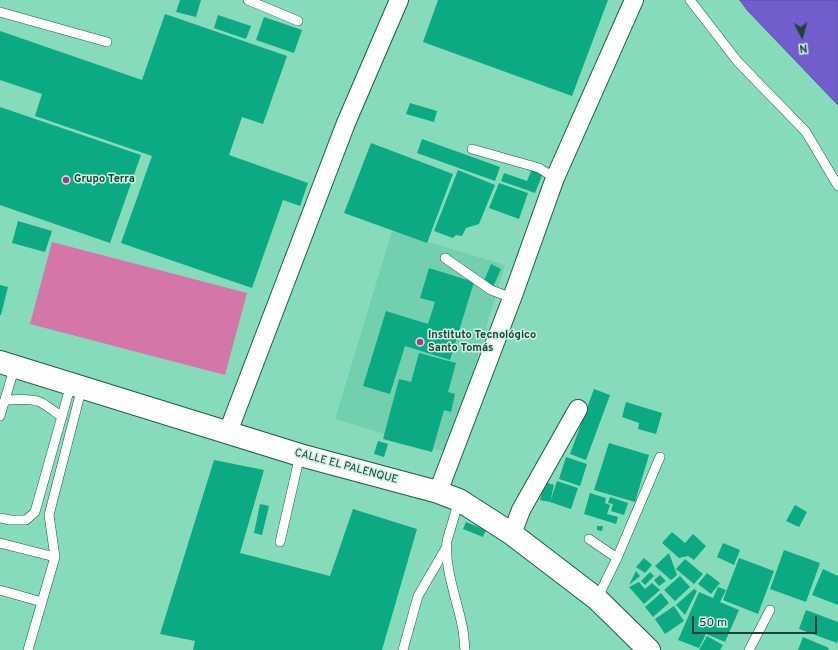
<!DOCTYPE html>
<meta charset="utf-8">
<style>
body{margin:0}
#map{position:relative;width:838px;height:650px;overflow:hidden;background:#86dbbb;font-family:Overpass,sans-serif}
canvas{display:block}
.north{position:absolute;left:782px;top:16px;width:40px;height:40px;-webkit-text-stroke:3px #caf2e1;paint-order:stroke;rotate:174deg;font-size:11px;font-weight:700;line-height:16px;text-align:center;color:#1f4236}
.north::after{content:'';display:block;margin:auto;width:14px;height:18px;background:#1f4236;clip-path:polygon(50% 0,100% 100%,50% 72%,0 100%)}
.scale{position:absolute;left:692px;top:616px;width:125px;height:18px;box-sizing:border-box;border:2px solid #1f4236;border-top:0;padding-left:5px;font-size:12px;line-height:14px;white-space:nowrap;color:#1f4236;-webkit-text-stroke:3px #caf2e1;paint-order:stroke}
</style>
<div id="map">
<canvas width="838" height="650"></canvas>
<div class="north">N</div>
<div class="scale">50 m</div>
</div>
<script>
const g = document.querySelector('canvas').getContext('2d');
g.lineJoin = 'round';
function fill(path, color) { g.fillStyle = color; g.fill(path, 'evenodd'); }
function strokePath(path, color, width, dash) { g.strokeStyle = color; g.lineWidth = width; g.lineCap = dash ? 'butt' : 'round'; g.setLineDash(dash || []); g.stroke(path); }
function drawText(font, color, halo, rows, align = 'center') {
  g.font = font + ' Overpass,sans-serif'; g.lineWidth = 3; g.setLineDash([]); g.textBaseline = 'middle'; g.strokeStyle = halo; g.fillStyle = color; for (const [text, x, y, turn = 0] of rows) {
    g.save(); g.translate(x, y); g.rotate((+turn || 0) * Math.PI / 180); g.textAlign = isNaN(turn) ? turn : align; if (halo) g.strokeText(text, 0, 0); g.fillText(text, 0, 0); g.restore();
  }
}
fill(new Path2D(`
 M392 231 505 265 449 453 335 419Z`), '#73d0ae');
fill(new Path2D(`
 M52 242 247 293 225 375 30 324Z`), '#d476a8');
const water = new Path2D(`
 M740 0H838V105L748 11Z`);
fill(water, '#715dcc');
strokePath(water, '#58559f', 1);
fill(new Path2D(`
 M180 0H201L196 17 176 12Z
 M438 0H608L572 96 423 42Z
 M165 14 287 56 263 124 242 117 229 155 308 183 300 206 283 200 252 288 121 243 152 156 35 116 42 94 0 80V31L142 80Z
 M218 15 251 26 246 39 214 28Z
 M264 17 302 30 294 53 256 40Z
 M410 103 437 111 434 122 406 114Z
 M0 107 141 155 110 243 0 205Z
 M422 139 500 167 495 181 417 153Z
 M371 143 453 174 427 243 344 213Z
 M532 169 543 173 535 193 501 181 504 173 527 181Z
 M458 170 495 185 479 224 466 228 462 236 456 235 453 238 434 231Z
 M499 183 528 193 519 219 489 208Z
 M18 221 52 231 45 252 12 243Z
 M491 264 501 269 493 287 483 283Z
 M429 268 474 282 450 360 405 346 390 394 363 386 386 311 428 324 435 302 420 298Z
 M0 285 8 287 1 315H0Z
 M419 353 456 363 448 392 455 394 451 412 444 410 432 452 383 439 399 379 411 382Z
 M594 389 610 395 586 460 570 454Z
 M626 402 662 413 656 434 638 429 639 423 622 417Z
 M378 441 388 444 384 457 374 454Z
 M609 443 649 455 635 502 594 490Z
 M566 457 587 464 580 486 559 479Z
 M214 460 264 470 240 553 330 576 353 509 417 529 382 650H193L195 641 160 634Z
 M557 481 578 488 571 509 550 502Z
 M545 482 554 485 550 502 540 500Z
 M590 493 606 498 605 503 610 505 607 514 618 517 616 524 584 514Z
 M610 497 628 503 624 515 611 511 613 504 608 503Z
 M260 504 269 506 262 535 254 533Z
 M795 505 807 512 799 527 786 521Z
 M466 522 486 530 483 537 463 529Z
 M597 526H603L602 531 597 530Z
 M672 532 685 543 693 534 706 546 694 560 688 556 679 558 662 543Z
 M723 543 740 550 734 565 717 557Z
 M784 550 820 563 806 602 770 589Z
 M669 553 677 575 671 580 655 566Z
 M644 558 652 565 645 573 636 567Z
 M739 558 774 571 758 614 723 600Z
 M685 559 703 574 694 584 676 569Z
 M823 569 838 576V605L812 595Z
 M636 571 640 576 629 585Z
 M650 572 654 576 645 585 641 581Z
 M707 573 720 583 711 594 698 584Z
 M660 575 666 581 659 586 654 580Z
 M680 576 690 587 675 601 664 590Z
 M639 582 645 589 652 583 660 590 644 604 629 587Z
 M718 587 726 590 720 602 739 610 725 642 706 634 699 648 678 640 699 592 713 598Z
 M694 589 697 591 685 615 676 605Z
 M661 593 669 603 653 617 645 607Z
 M674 606 684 621 665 634 655 619Z
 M806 610 838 622V640L837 643 799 629Z
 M707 636 723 645 720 650H699Z
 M803 637 829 648 828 650H798Z`), '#0baa82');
const service = new Path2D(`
 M248 0 298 21
 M690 0 738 62 806 132 838 186
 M0 12 107 42
 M472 149 539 168 555 178
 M445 258 491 290 512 298
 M5 400C15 400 31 398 40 402 48 406 55 412 62 417
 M0 416 15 366
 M459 500 447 541C444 567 457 600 462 625 464 633 464 642 465 650
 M0 518 10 520H26L35 512 71 384
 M589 539 617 558
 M280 542 300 455
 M0 543 55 557
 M0 590 42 602
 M597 599 617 558 660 457
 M28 650 55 557 49 515 82 387
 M403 650 418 596 446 548
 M749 650 770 610`);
const minor = new Path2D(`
 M228 432 346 123 399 0
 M438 492 512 298 555 178 634 0
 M512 534 521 510 578 409`);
const tertiary = new Path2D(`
 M0 362 300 455 438 492 459 500 512 534 597 599 649 650`);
strokePath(service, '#195d48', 10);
strokePath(minor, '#195d48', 20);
strokePath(tertiary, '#195d48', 24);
strokePath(service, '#fff', 9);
strokePath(minor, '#fff', 18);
strokePath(tertiary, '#fff', 22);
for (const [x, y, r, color] of [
 [66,180,4,"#b43480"],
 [420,342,4,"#b43480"]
]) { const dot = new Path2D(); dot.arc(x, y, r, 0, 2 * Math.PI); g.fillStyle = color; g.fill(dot); strokePath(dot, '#caf2e1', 1.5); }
drawText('bold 11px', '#1f4236', '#caf2e1', [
 ["Grupo Terra",74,180],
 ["Instituto Tecnológico",428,336],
 ["Santo Tomás",428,349]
], 'left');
drawText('11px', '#1f4236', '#caf2e1', [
 ["CALLE EL PALENQUE",346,467,15]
]);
</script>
